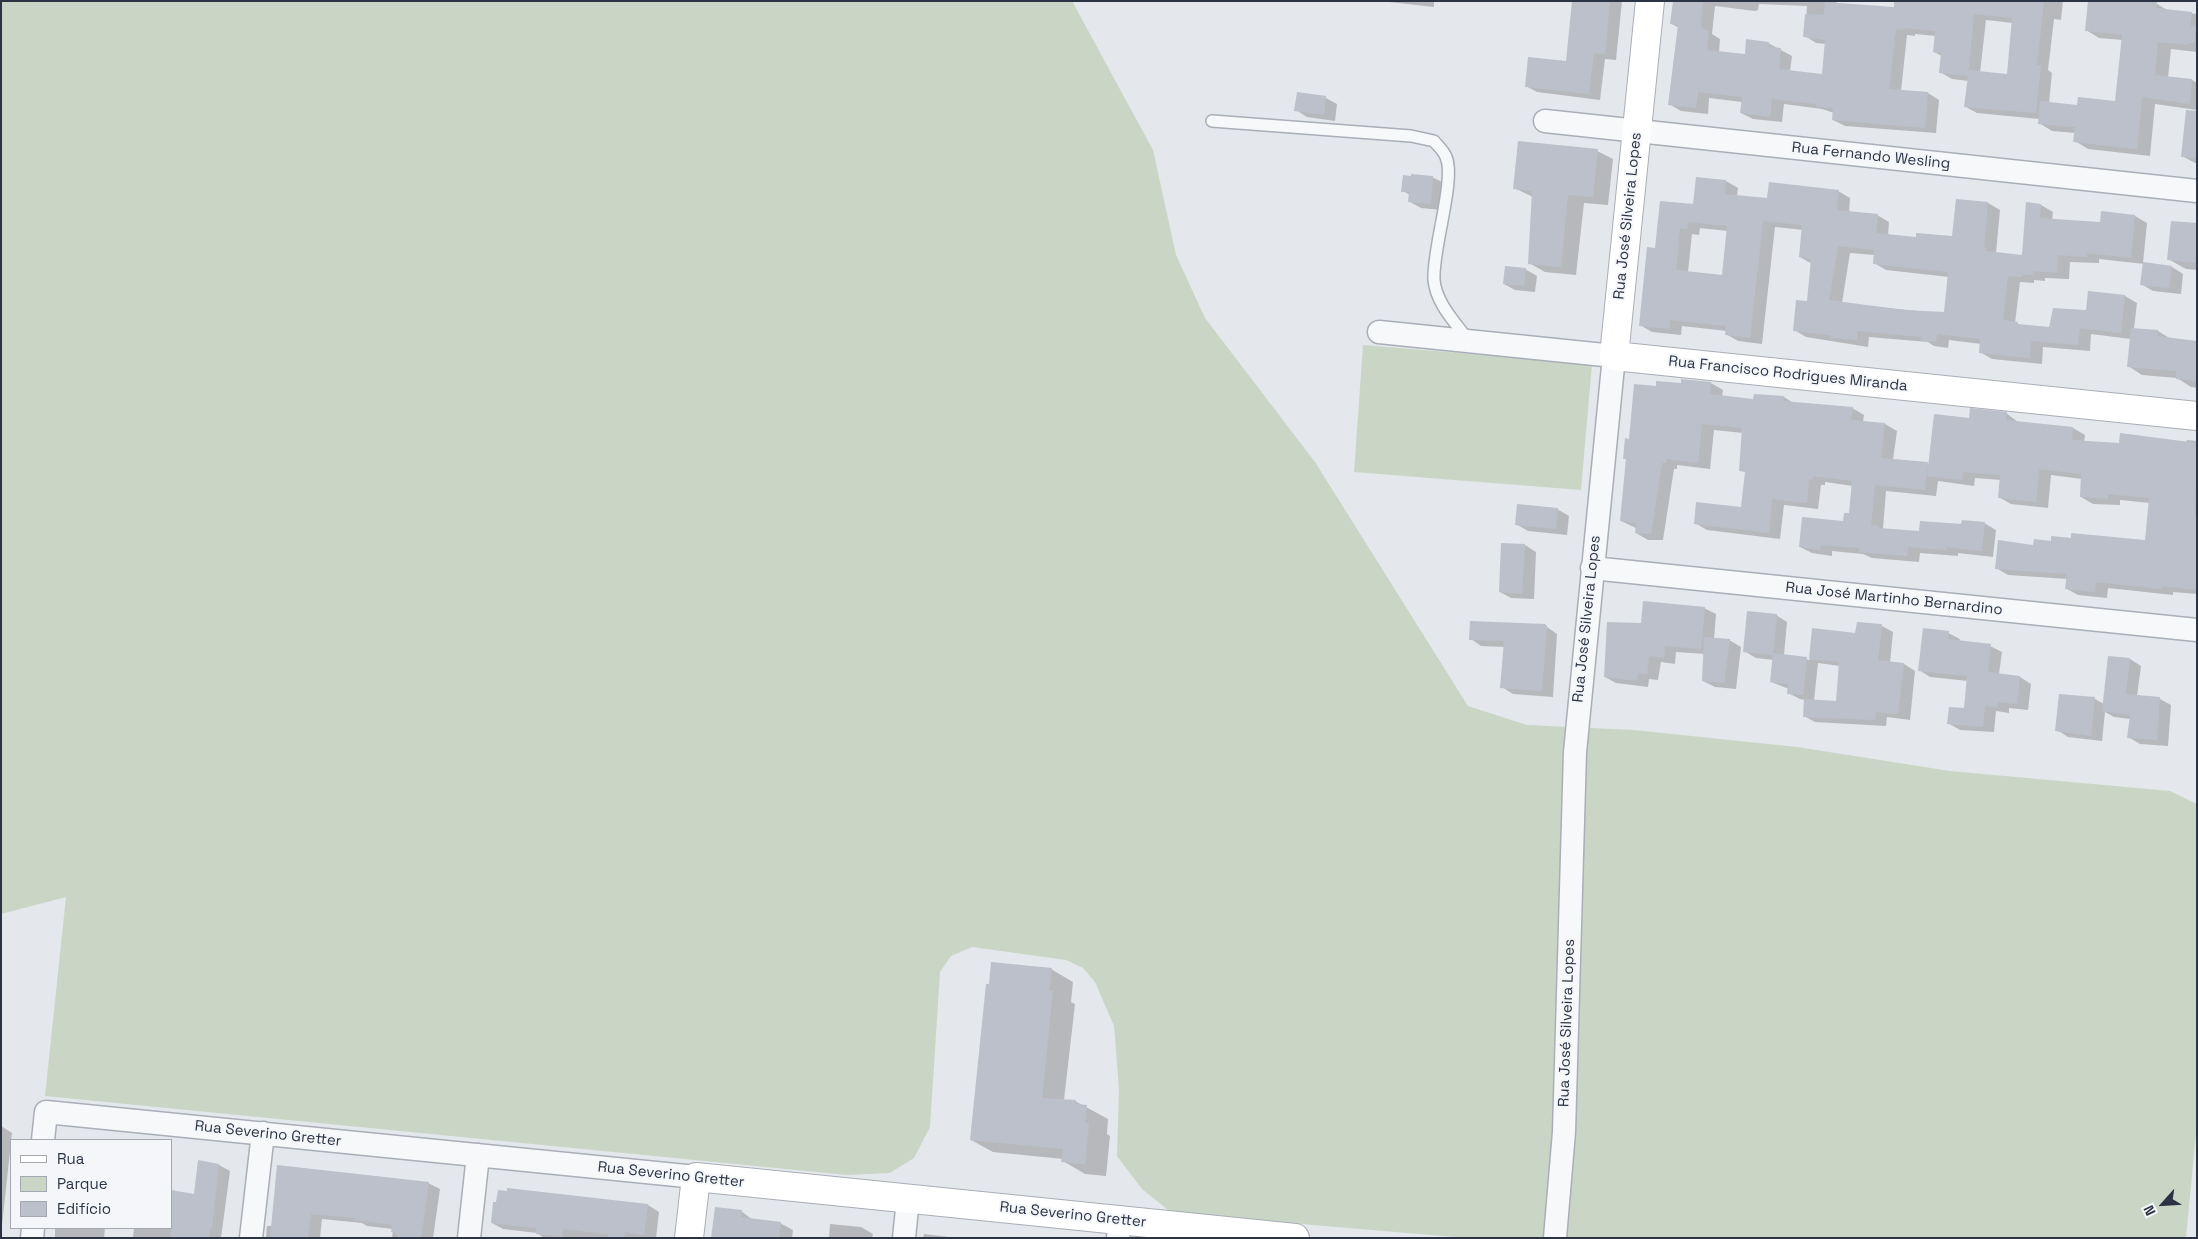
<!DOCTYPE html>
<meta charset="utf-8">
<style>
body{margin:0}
#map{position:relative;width:2198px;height:1239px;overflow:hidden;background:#e4e7ec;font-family:"Space Grotesk",sans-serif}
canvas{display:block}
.frame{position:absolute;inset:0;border:2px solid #2b3445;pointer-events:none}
.legend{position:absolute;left:10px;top:1139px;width:162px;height:90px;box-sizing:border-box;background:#f4f6f9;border:1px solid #a4a8b1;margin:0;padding:6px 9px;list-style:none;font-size:15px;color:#2b3445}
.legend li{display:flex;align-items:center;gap:10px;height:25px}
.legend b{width:25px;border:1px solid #a4a8b1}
.north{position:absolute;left:2138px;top:1179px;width:50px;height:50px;-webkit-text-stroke:4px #f4f6f9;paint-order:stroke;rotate:244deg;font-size:14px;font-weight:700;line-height:20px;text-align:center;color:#2b3445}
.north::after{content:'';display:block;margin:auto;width:18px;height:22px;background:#2b3445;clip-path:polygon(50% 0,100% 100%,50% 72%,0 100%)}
</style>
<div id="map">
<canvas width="2198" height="1239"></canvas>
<div class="frame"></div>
<ul class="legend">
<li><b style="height:6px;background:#fff"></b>Rua</li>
<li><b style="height:14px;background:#c9d6c5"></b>Parque</li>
<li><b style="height:14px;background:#bbc0ca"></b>Edifício</li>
</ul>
<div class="north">N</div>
</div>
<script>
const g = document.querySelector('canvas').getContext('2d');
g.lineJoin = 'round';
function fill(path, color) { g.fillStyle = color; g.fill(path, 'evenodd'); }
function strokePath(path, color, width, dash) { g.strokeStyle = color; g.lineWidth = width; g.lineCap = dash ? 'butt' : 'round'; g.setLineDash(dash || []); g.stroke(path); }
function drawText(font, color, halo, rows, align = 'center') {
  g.font = font + ' "Space Grotesk",sans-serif'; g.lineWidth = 4; g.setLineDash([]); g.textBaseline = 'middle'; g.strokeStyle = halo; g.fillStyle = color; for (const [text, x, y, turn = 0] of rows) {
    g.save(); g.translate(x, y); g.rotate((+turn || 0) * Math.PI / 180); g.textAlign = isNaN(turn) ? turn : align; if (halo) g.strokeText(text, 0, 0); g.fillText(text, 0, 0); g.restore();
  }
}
fill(new Path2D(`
 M1 1H1072L1153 150 1176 255 1205 318 1315 462 1468 706 1527 725 1634 730 1797 747 1950 771 2170 791 2197 804V1122L2186 1238H1466L1172 1213 1142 1189 1117 1156 1119 1089 1114 1026 1095 982 1083 968 1066 960 972 947 951 956 940 972 930 1127 914 1158 890 1173 847 1175 45 1096 66 897 1 914Z
 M1363 345 1592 364 1581 490 1354 472Z`), '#c9d6c5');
fill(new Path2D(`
 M1380 1H1434V7Z
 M1573 1H1622L1616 60 1605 59 1600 100 1537 92 1526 86 1567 63Z
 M1674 1H1837L1836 4 1895 9 1896 1H2063L2061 20 2054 19 2048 70 2052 73 2049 103 2078 107 2116 102 2123 40 2099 38 2086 30 2090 1 2157 4 2169 11 2197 14V52L2171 49 2168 78 2192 80 2197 83V110L2155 104 2150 156 2088 149 2075 141V133L2052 131 2039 123V119L1977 113 1966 107 1969 81 1952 79 1940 72 1942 56 1934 52 1936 36 1915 34V36L1907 35 1901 91 1928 93 1939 100 1936 133 1845 126 1833 120 1834 113 1822 109 1784 104 1782 122 1753 119 1741 113 1742 102 1709 98 1708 114 1681 111 1669 104 1679 28 1672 24ZM1759 4 1807 6 1805 36 1816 43 1826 44 1823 75 1790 72 1792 56 1768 43 1746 56 1719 53 1720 39 1712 34 1715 6 1755 11 1758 10ZM1986 20 2013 23 2008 76 1980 73Z
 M1298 94 1326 98 1337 104 1335 121 1307 117 1296 110Z
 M2197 129V164L2182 156Z
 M1597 151 1613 159 1608 205 1584 203 1576 275 1545 272 1529 263 1533 197 1514 188Z
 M1432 177 1444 183 1442 210 1421 208 1410 202V195L1403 191Z
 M1726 181 1738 188 1737 196 1769 199 1838 191 1850 198 1849 213 1877 215 1889 222 1888 236 1917 239 1953 238 1957 200 1988 203 2000 210 1996 253 2023 256 2041 205 2053 212 2052 220 2101 223 2102 212 2135 216 2147 223 2143 263 2172 267 2183 274 2181 294 2153 291 2141 284 2144 264 2099 259V263L2070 262 2069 279 2045 278V281L2034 280V283L2020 282 2015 323 2022 326 2050 328 2125 296 2137 303 2134 329 2158 331 2171 339 2197 342V388L2191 387 2177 378 2142 375 2128 366 2131 339 2091 334 2090 351 2043 347 2042 364 1992 359 1980 352 1981 344 1949 340 1948 348 1934 346 1928 342 1869 337 1868 347 1806 337 1794 330 1808 302 1812 264 1800 257 1803 230 1775 227 1762 344 1738 341 1726 334 1727 331 1682 326 1681 335 1652 332 1640 325 1657 249 1694 205ZM1700 228 1728 231 1723 276 1688 272 1692 234 1699 235ZM1850 253 1875 255 1874 263 1886 270 1949 277 1945 314 1842 303Z
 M2197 225V270L2186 269 2168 259Z
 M1525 269 1537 276 1535 292 1515 290 1504 284Z
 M1682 380 1711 383 1723 390 1722 397 1754 401 1784 397 1795 404 1852 408 1864 415 1863 422 1885 424 1897 431 1893 460 1930 465 1970 420 2006 413 2018 422 2073 428 2085 435 2084 442 2120 444 2186 443 2187 440 2197 441V594L2173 592V595L2108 588 2107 598 2078 595 2067 589 2068 579 2008 575 1996 568 2035 546 2052 542 2146 541 2150 503 2120 500V505L2093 504 2081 497 2082 479 2051 475 2048 508 2011 504 1999 497 2001 480 1975 478 1974 486 1938 481 1936 496 1886 491 1883 529 1920 533 1984 523 1996 530 1993 557 1958 553V556L1920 553 1919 562 1872 558 1863 554 1832 551V556L1812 553 1800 547 1844 523 1850 514 1853 486 1825 482V485H1821L1818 509 1784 505 1780 539 1707 530 1695 523 1742 508 1746 473 1741 470 1743 433 1714 430 1710 469 1677 465V469H1674L1663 540H1648L1636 533V528L1621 521 1630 440 1657 388 1682 385Z
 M1557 509 1569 516 1567 535 1528 531 1516 524Z
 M1503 544 1525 545 1536 552 1534 599 1511 598 1500 592Z
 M1704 608 1716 614 1714 639 1729 640 1741 647 1736 689 1715 687 1703 681 1705 654 1676 652 1675 664 1661 662 1658 680 1649 679 1648 687 1616 683 1605 677 1643 624Z
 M1776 615 1787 622 1784 655 1810 660 1813 630 1856 634 1858 623 1882 626 1893 632 1890 663 1904 664 1915 671 1910 720 1887 717 1886 726 1815 722 1804 716 1805 700 1800 699 1788 693 1789 689 1771 682 1774 660 1756 658 1744 651ZM1818 663 1840 666 1837 702 1814 701Z
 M1544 625 1557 634 1553 697 1513 694 1502 687 1505 647 1481 646 1471 639Z
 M1948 633 1960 639 1959 642 1990 646 2002 652 1999 674 2020 677 2031 684 2028 710 2009 708V713L1996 711 1994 732 1960 730 1948 723 1965 709 1968 681 1930 677 1919 670Z
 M2130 659 2141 666 2137 696 2160 699 2171 705 2168 746 2140 744 2128 737 2130 719 2114 717 2105 712 2102 741 2068 737 2057 730 2095 699 2104 704Z
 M1051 969 1073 982 1071 1002 1075 1004 1064 1100 1075 1101 1108 1119 1107 1134 1110 1136 1106 1176 1085 1174 1063 1161V1159L993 1152 971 1140Z
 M1 1126 12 1133 1 1235Z
 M199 1162 219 1165 230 1171 221 1238H133L134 1228H171L195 1195Z
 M278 1166 428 1183 440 1189 433 1238H392L393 1229 367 1226 362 1223 322 1219 320 1238H266L267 1226H272Z
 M648 1205 659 1212 656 1238H544L537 1233 503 1229 492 1223Z
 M741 1211 753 1220 780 1223 793 1230 792 1238H713Z
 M830 1224 861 1227 873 1234 872 1238H829Z
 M55 1228H105L104 1238H55Z
 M924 1234 957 1238H923Z`), '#0003');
fill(new Path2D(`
 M1572 1H1610L1605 54 1594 53 1589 94 1525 87 1528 57 1566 61Z
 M1673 1H1703L1701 28 1709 31 1707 50 1745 54 1746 39 1769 42 1768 47 1781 48 1779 69 1822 74 1825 40 1803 37 1805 14 1824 15 1825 2 1894 7V1H2044L2037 65H2041L2036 113 1964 107 1968 76 1939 73 1941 53 1933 52 1935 31 1904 28V30L1896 29 1889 89 1928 92 1925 128 1832 120 1833 108 1816 107V104L1772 99 1770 117 1740 113 1742 97 1698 92 1696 108 1668 105 1678 25 1670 24ZM1974 14 2012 18 2007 74 1968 70V76Z
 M2088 1 2157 2 2156 8 2192 12 2190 27H2196L2194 43H2188V45L2158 42 2155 75 2192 79 2190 104 2142 97 2137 149 2073 142 2075 127 2038 124 2040 101 2077 105 2078 97 2115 101 2122 35 2085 31Z
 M1297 92 1326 96 1324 115 1294 111Z
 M2186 110 2197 111V158L2181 157Z
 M1518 141 1598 149 1593 197 1568 195 1561 267 1528 264 1532 191 1513 189Z
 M1411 174 1433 176 1431 204 1408 202 1409 192H1401L1403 175 1411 176Z
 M1696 177 1726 180 1725 194 1767 198 1769 182 1839 190 1837 210 1878 214 1876 233 1916 237V233L1952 236 1956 199 1988 202 1984 247 1986 248V251L2022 255 2026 202 2041 204 2040 218 2100 222 2101 211 2135 215 2131 258 2087 253V257L2058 255 2057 273 2034 271 2033 275 2023 274 2022 277 2008 276 2003 320 2018 322V324L2049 327 2053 308 2086 310 2088 291 2125 295 2121 333 2080 328 2078 345 2031 341 2030 358 1979 353 1980 339 1937 334 1936 342 1921 340V337L1857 331V340L1830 338V335L1793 331 1796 300 1807 301 1811 259 1799 257 1802 225 1763 221 1750 338 1725 335 1726 326 1670 320V329L1639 326 1647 247 1655 248 1660 201 1693 204ZM1688 222 1727 226 1722 275 1676 270 1680 228 1687 229ZM1838 246 1874 250 1873 264 1948 272 1944 312 1904 310 1829 300Z
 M2171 221 2197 223V263L2167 260Z
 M2143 262 2172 266 2169 288 2140 285Z
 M1505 266 1526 268 1524 286 1503 284Z
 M2131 328 2158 330 2157 336 2197 341V381L2176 379V371L2127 367Z
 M1681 379 1711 382 1710 394 1753 399 1754 394 1784 396 1783 401 1853 407 1851 420 1885 423 1881 458 1928 462 1925 490 1875 485 1871 525 1879 526V528L1919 531 1920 521 1961 524 1962 520 1985 522 1982 551 1947 547 1946 550 1908 547 1907 556 1859 552V548L1821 545 1820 550 1799 547 1802 517 1843 521 1844 513H1849L1852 481 1813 476V479H1809L1807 503 1772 499 1769 533 1694 524 1696 502 1741 507 1745 472 1739 471 1742 428 1702 424 1698 463 1666 459V463H1662L1651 534 1635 533 1636 523 1620 521 1626 459H1623L1625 438 1629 439 1634 384 1656 386V381L1681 383Z
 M1970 408 2007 412 2006 420 2073 427 2072 440 2119 443 2120 433 2197 443 2195 517H2197V590L2162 586 2161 589 2096 582 2095 592 2065 589 2067 574 1995 569 1998 540 2033 545 2034 539 2051 541V536L2071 538V533L2145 540 2149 498 2108 494V499L2080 497 2081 474 2039 469 2036 502 1998 498 2000 475 1963 472 1962 480 1927 476 1934 414 1969 418Z
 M1517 504 1558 508 1556 529 1515 525Z
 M1501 543 1525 544 1522 594 1499 592Z
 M1643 601 1705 607 1701 649 1665 646 1664 658 1649 656 1647 674 1638 673 1637 681 1604 677 1607 622 1641 623Z
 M1747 611 1777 614 1773 655 1743 652Z
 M1470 621 1545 624 1547 626 1542 691 1500 688 1504 641 1469 640Z
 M1857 622 1882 624 1878 660 1904 663 1898 714 1876 712 1875 720 1803 717 1804 699 1836 701 1839 662 1809 659 1812 628 1855 633Z
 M1923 628 1949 631 1948 639 1991 644 1988 672 2020 676 2017 704 1998 702 1997 707 1985 706 1983 727 1947 724 1949 707 1964 708 1967 676 1918 671Z
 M1704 637 1730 639 1724 683 1702 681Z
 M1773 653 1807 657 1803 695 1787 694 1788 684 1770 682Z
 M2108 656 2130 658 2126 694 2160 697 2157 740 2127 738 2130 715 2102 711Z
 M2059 694 2095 697 2091 736 2055 731Z
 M991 962 1052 968 1049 990 1053 991 1042 1098 1076 1100 1075 1104 1087 1105 1085 1122 1089 1123 1085 1164 1061 1162 1063 1149 970 1140 986 984H989Z
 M198 1160 219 1164 212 1228H210L209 1238H171V1190L194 1194Z
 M277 1165 429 1182 421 1238H397V1233L391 1232 392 1225 354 1220 355 1218 311 1214 308 1238H270Z
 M507 1188 648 1204 644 1235 625 1232 624 1238H608V1234L563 1229V1237L536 1234V1228L491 1223 493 1202H496L498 1190 507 1191Z
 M715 1207 742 1210 741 1217 781 1222 779 1238H711Z`), '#bbc0ca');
const lane = new Path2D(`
 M1212 121 1411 136 1434 141C1438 146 1444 151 1446 157 1456 179 1432 250 1434 280 1436 303 1455 322 1468 340`);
const street = new Path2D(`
 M1545 121 2197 191
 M1379 332 1614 356 1575 752 1564 1132 1555 1238
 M1592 568 2197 630
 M43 1140 46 1112 696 1177
 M32 1238 33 1228
 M251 1238 263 1133
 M469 1238 478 1155
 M904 1238 908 1199
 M1118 1238 1120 1220`);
const secondary = new Path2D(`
 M1650 1 1614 356 2197 416
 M689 1238 696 1177 1295 1238`);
strokePath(lane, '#a9aeb7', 14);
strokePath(street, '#a9aeb7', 25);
strokePath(secondary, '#a9aeb7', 30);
strokePath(lane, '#f7f8fa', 11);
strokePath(street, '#f7f8fa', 22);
strokePath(secondary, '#fff', 28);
drawText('15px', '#2b3445', '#f4f6f9', [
 ["Rua Fernando Wesling",1871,156,6],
 ["Rua José Silveira Lopes",1628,216,-84],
 ["Rua Francisco Rodrigues Miranda",1788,374,6],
 ["Rua José Martinho Bernardino",1894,599,6],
 ["Rua José Silveira Lopes",1587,619,-84],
 ["Rua José Silveira Lopes",1567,1023,-88],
 ["Rua Severino Gretter",268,1134,6],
 ["Rua Severino Gretter",671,1175,6],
 ["Rua Severino Gretter",1073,1215,6]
]);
</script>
